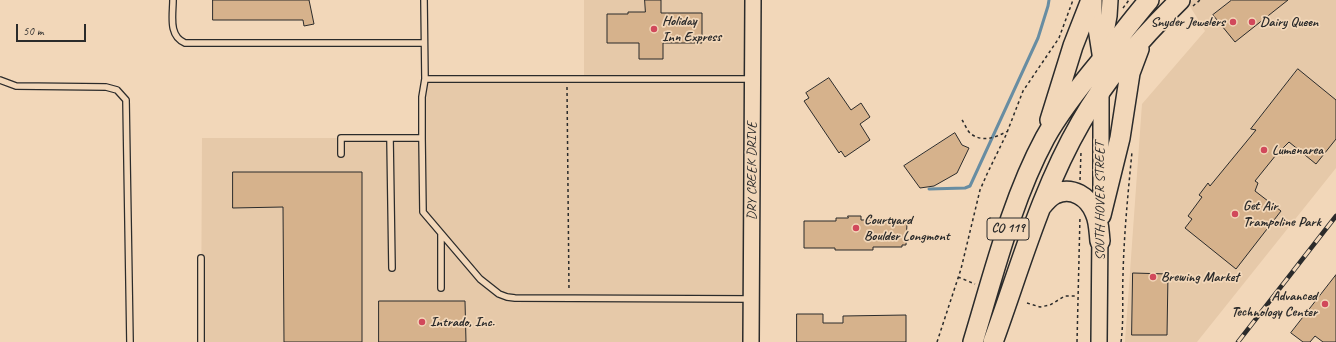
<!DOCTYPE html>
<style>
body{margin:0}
#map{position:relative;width:1336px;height:342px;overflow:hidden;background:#f2d7b9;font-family:Caveat,sans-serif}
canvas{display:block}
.scale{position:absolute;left:16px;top:24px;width:70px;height:18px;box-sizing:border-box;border:2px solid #2b2b2b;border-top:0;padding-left:5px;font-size:12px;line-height:14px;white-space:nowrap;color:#2b2b2b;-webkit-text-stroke:3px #f2d7b9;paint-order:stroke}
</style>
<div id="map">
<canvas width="1336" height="342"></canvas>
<div class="scale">50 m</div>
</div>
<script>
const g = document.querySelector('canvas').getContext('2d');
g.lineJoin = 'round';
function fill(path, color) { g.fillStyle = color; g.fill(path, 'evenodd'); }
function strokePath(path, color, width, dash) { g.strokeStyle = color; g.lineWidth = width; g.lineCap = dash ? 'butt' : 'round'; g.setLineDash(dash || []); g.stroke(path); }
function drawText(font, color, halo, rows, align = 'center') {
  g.font = font + ' Caveat,sans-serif'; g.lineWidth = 3.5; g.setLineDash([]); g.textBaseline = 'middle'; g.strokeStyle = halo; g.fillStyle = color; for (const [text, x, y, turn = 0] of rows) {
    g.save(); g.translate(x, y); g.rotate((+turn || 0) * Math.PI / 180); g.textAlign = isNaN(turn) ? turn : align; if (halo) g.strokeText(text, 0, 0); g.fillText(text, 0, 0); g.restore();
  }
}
fill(new Path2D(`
 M584 0H753L751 342H201L202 138H421L425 79H584Z
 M1193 0H1336V168L1197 342H1125L1142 104 1205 31 1188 3Z`), '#e6c9a9');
strokePath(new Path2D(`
 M929 189 965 188 970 186 1038 38 1048 6 1049 0`), '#688da2', 3);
const building = new Path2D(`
 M213 0H309L314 24 304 26 303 20H213Z
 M645 0H661V13H702V43H663V59H639V43H607V14H628V12H645Z
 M1232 0H1288L1235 42 1213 15Z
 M1298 69 1336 100V139L1316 164 1289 142 1281 150H1280L1255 181 1258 183 1255 191 1281 211 1236 269 1185 228 1192 219 1188 216 1202 197 1199 195 1208 183 1210 186 1256 130 1251 129Z
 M829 78 851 110 861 103 870 117 860 124 870 140 845 157 841 151 839 153 804 101 809 98 806 93Z
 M955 133 962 145 969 148 957 173 934 186 920 188 904 166Z
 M233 172H362V342H284L283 207 233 208Z
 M848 216H861V220H901V223H907L906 245H902V247H873V250H835V248H804V221H836V218H848Z
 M1133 273 1168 274 1167 335H1132Z
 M1336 275V342H1323L1315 336 1310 342H1303L1291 333Z
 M379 301H465L466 342H379Z
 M797 314H823V323H843V316L906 315V342H797Z`);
fill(building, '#d6b28c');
strokePath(building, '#2b2b2b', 1);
const lane = new Path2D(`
 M173 0C173 15 168 36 185 43H424
 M424 0 425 79 422 97V138L423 212 480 279 499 294 507 297 515 298 750 299
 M425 79H752
 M0 80 16 86 106 87 117 90 126 100 130 342
 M390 138 392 268
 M341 154V138H422
 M441 234V288
 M201 258V342`);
const secondary = new Path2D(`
 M1094 0V15L1101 60V196
 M1103 49 1109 16 1110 0
 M751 342 753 0
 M1099 342 1100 230`);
const highway = new Path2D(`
 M1050 120 1073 46 1091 0
 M1041 207C1045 202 1049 197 1055 194 1072 186 1089 197 1095 213 1099 221 1099 232 1100 241
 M1101 215 1120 138 1130 73 1139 49
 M973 342C993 276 1012 199 1045 138 1060 111 1080 86 1100 62 1116 41 1132 20 1149 0
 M993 342C1020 268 1041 191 1081 122 1107 76 1142 37 1180 0`);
strokePath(lane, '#2b2b2b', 8);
strokePath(secondary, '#2b2b2b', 18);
strokePath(highway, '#2b2b2b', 22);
strokePath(new Path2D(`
 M1193 6 1200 0
 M1123 8 1129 0
 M567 87 569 291
 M962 120C965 124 967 131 971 134 984 143 996 137 1008 131
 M1080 180 1081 152
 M958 277 975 284
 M1027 303 1040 307 1050 305 1065 296H1077
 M937 342 961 269 980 190 987 174 1006 135 1023 91 1059 38 1073 0
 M1077 342 1080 216
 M1121 342C1124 319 1122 297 1123 275 1124 234 1128 193 1132 152`), '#2b2b2b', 1.5, [3, 3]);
strokePath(lane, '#f2d7b9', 5.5);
strokePath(secondary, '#f2d7b9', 15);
strokePath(highway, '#f2d7b9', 19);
const rail = new Path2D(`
 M1238 342 1336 216`);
strokePath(rail, '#2b2b2b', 4.5);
strokePath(rail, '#f2d7b9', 3, [9]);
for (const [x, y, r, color] of [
 [1233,22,4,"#d1495b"],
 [1252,22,4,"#d1495b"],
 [654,29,4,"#d1495b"],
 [1264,150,4,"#d1495b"],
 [1235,214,4,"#d1495b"],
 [856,228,4,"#d1495b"],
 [1153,277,4,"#d1495b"],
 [1325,304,4,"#d1495b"],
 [422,322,4,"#d1495b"]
]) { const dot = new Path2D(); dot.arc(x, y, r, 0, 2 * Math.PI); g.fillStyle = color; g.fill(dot); strokePath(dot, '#f2d7b9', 1.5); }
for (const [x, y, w] of [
 [1008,229,42]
]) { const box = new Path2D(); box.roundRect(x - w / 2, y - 11, w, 22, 3); g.fillStyle = '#f2d7b9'; g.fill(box); strokePath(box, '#2b2b2b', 1); }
drawText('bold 13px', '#2b2b2b', null, [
 ["CO 119",1008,229]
]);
drawText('bold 14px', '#2b2b2b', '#f2d7b9', [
 ["Holiday",662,21],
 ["Inn Express",662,37],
 ["Snyder Jewelers",1225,22,"right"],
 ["Dairy Queen",1260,22],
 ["Lumenarea",1272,150],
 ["Get Air",1243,206],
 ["Trampoline Park",1243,222],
 ["Courtyard",864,220],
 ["Boulder Longmont",864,236],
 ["Brewing Market",1161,277],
 ["Advanced",1317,296,"right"],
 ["Technology Center",1317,312,"right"],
 ["Intrado, Inc.",430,322]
], 'left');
drawText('14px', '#2b2b2b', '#f2d7b9', [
 ["DRY CREEK DRIVE",752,171,-90],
 ["SOUTH HOVER STREET",1100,201,-90]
]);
</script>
